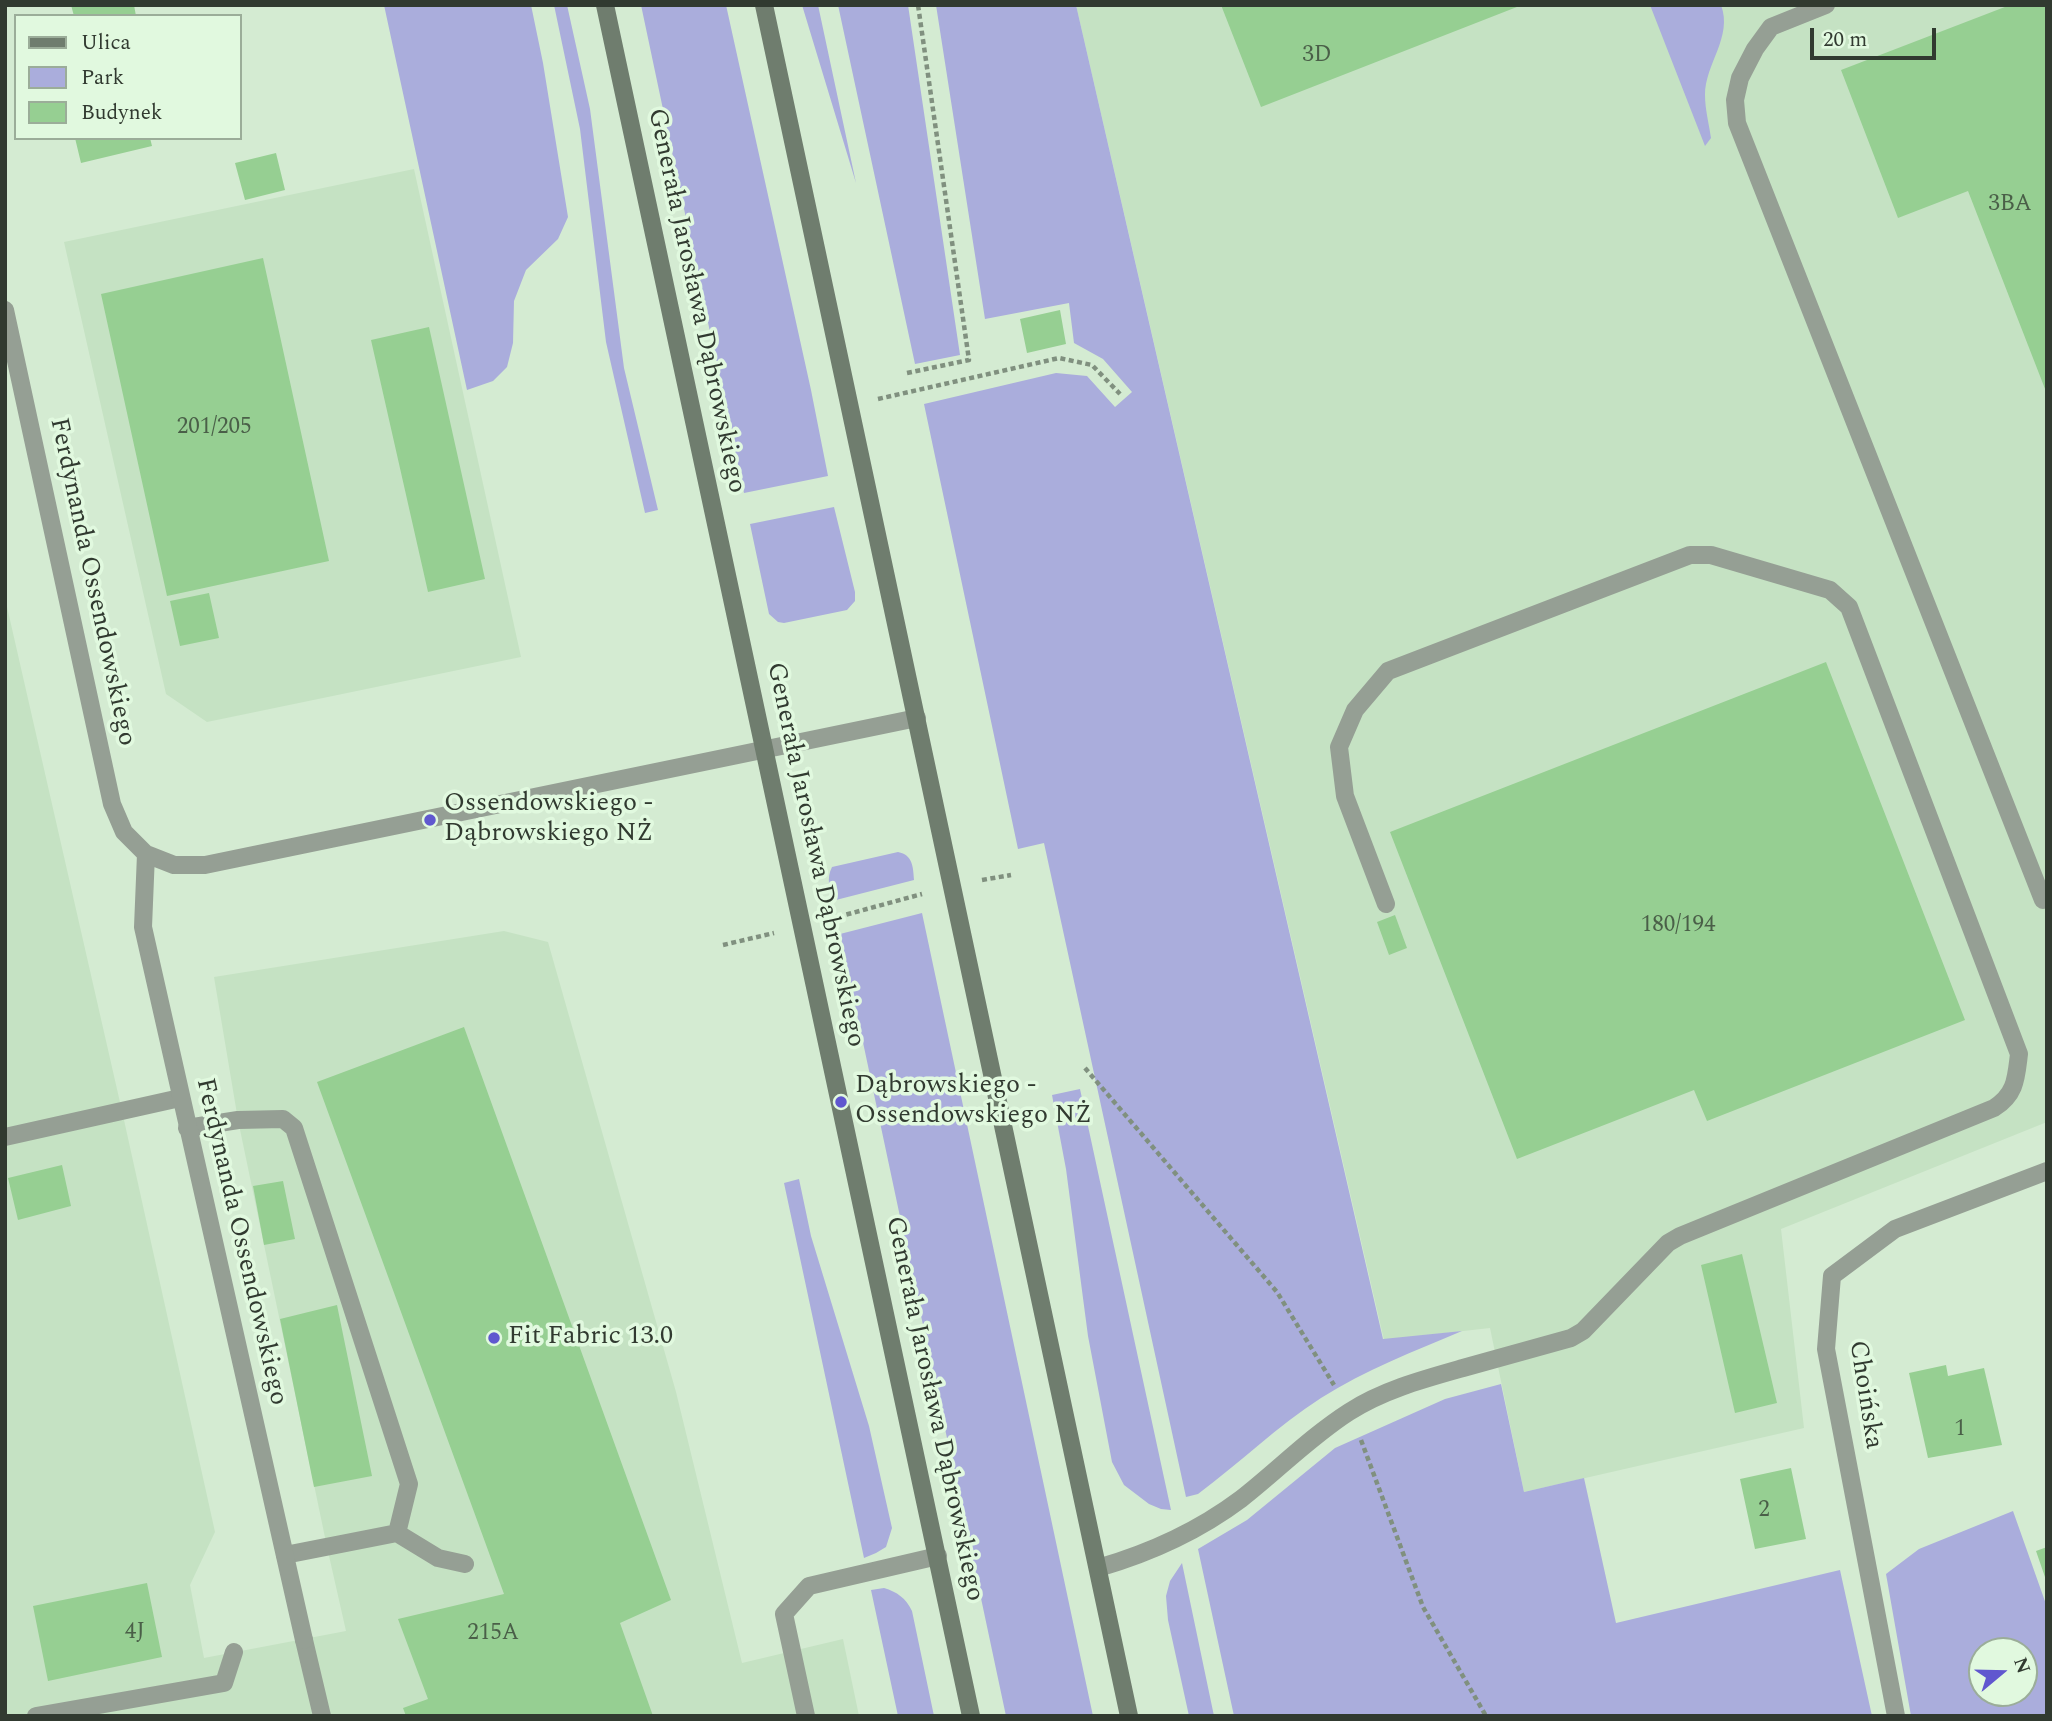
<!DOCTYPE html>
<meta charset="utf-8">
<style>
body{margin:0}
#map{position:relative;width:2052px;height:1721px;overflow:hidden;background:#d4ebd2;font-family:Spectral,serif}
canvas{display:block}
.frame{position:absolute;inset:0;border:7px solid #313a30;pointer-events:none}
.legend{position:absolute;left:14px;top:14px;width:228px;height:126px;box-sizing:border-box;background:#e1f9df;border:2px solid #9bad99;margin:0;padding:9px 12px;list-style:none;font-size:21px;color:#313a30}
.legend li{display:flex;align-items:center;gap:14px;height:35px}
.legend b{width:35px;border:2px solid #9bad99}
.north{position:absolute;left:1968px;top:1637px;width:70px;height:70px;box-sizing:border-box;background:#e1f9df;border:2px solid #9bad99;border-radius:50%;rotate:71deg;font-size:19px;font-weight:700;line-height:28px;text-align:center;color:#313a30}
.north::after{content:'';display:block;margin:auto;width:24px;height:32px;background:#6057cf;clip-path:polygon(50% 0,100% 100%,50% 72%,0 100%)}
.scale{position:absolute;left:1810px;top:28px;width:126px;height:32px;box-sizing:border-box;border:4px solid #313a30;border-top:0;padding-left:9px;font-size:21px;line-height:24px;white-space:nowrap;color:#313a30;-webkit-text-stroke:5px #e1f9df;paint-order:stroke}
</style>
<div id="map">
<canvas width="2052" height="1721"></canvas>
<div class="frame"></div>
<ul class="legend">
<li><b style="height:9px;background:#6f7d6e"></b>Ulica</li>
<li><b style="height:19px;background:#aaaddc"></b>Park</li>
<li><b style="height:19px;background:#96cf92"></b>Budynek</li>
</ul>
<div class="north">N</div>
<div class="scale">20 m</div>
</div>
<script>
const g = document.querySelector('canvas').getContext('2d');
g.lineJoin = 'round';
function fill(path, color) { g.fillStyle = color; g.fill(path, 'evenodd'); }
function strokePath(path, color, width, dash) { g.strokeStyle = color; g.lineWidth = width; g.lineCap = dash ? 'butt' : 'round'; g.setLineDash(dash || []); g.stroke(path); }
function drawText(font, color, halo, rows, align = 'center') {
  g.font = font + ' Spectral,serif'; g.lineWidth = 7; g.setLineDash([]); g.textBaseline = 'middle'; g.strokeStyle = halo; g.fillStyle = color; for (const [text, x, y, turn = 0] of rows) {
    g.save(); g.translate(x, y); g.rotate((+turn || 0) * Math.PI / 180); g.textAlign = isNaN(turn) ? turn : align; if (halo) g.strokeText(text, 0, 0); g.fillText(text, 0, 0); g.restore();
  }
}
fill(new Path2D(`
 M1076 5H2047V1122L1781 1229 1804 1428 1524 1492 1490 1328 1384 1340Z
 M414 169 521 657 207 722 166 694 64 242Z
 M5 598 122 1111 215 1532 190 1585 204 1658 346 1631 327 1547 238 1120 214 977 504 931 548 942 676 1392 742 1663 843 1639 859 1716H5Z`), '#c5e2c3');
fill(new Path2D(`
 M384 5H531L543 63 568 217 558 239 526 270 514 301 513 343 507 367 493 381 467 390Z
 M554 5H567L590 109 624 368 658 510 645 513 606 342 580 129Z
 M641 5H726L811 390 828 476 744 493Z
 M802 5H818L856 183Z
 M838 5H908L960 355 915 364Z
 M936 5H1076L1383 1339 1462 1331C1415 1351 1365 1370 1321 1398 1277 1426 1240 1463 1198 1494L1186 1497 1044 843 1018 849 924 404 1056 373 1087 376 1115 407 1132 392 1103 359 1074 343 1069 303 985 319Z
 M1650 5H1721C1733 37 1705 64 1705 95 1705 109 1709 124 1711 138L1705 146Z
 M834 507 855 592V601L847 610 784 623 778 622 769 614 750 524Z
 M898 852C913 855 913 867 914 880L832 901C830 890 826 878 832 867Z
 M922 913 1093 1716H1006L840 934Z
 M1080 1089 1171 1510 1161 1509 1149 1504 1124 1485 1112 1462 1088 1336 1066 1169 1052 1095Z
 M799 1179 811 1236 869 1426 892 1528 886 1547 876 1553 864 1558 784 1183Z
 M1501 1384 1524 1492 1584 1478 1616 1623 1840 1570 1872 1716H1234L1198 1549 1247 1520 1335 1448 1445 1399Z
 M2013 1511 2047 1607V1714L2043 1716H1911L1886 1574 1919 1549ZM1982 1651H2024V1693H1982Z
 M1182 1563 1214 1716H1189L1168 1620 1166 1596 1170 1581Z
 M884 1588C897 1592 906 1598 912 1611L934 1716H898L871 1590Z`), '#aaaddc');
fill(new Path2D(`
 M71 5H134L136 16H74Z
 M1221 5H1522L1261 107Z
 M2010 5H2047V394L1968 191 1898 218 1841 70Z
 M75 138H150L152 146 81 163Z
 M276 153 285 190 245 200 235 163Z
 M263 258 329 561 167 596 101 294Z
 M1060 310 1066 344 1027 353 1020 319Z
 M429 327 485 579 428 592 371 340Z
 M209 593 219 638 180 646 170 601Z
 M1826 662 1965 1020 1707 1121 1694 1090 1517 1159 1390 832Z
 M1395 915 1407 948 1389 955 1377 922Z
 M464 1027 671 1600 620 1623 653 1716H406L403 1708 428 1699 398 1619 504 1594 317 1082Z
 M62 1165 71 1206 18 1220 8 1178Z
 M283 1181 295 1239 264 1245 253 1186Z
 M1742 1254 1777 1403 1735 1413 1701 1265Z
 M337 1305 372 1476 314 1487 280 1319Z
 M1946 1365 1948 1376 1984 1368 2002 1445 1928 1458 1909 1373Z
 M1791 1468 1806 1539 1755 1549 1740 1479Z
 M2047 1547V1580H2046L2036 1551Z
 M147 1583 162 1657 48 1681 33 1606Z`), '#96cf92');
strokePath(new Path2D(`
 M907 373 969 360 918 5
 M878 399 1059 358 1092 365 1120 394
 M982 880 1011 875
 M830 919 922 894
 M723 945 774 933
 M1085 1068 1277 1292 1334 1385
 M1361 1440 1423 1607 1486 1716`), '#80907f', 4.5, [5, 3.5]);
strokePath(new Path2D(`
 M1826 5 1771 27 1755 49 1740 78 1735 100 1737 123 2043 900
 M187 1128 238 1120 283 1119 294 1128 409 1484 397 1533
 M5 1137 180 1098
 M285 1555 397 1533 438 1558 465 1564
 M1098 1568C1150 1553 1197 1532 1241 1499 1277 1471 1310 1437 1349 1412 1383 1390 1424 1379 1463 1368 1499 1358 1535 1348 1571 1338L1583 1331 1668 1243 1680 1236 1994 1108C2016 1094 2016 1078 2019 1054L1849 607 1830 590 1711 555H1690L1388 671 1355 710 1339 747 1345 796 1386 904
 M304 1640 322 1716
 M36 1716 224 1683 234 1652
 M806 1716 784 1614 809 1586 938 1556`), '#959f94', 18);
strokePath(new Path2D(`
 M5 310 112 804 124 832 146 854 174 865H205L917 718
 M146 854 143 927 304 1640
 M1896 1716 1826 1349 1832 1276 1895 1229 2047 1171`), '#959f94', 18);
strokePath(new Path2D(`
 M605 5 971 1716
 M764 5 1129 1716`), '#6f7d6e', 18);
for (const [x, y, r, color] of [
 [430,820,7,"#6057cf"],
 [841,1102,7,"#6057cf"],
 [494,1338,7,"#6057cf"]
]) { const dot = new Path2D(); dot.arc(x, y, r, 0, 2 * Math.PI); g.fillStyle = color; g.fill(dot); strokePath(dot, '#e1f9df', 2.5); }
drawText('23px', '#4a5f48', null, [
 ["3D",1317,56],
 ["3BA",2010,205],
 ["201/205",214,428],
 ["180/194",1678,926],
 ["1",1960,1430],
 ["2",1764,1511],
 ["4J",135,1633],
 ["215A",493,1634]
]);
drawText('26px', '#313a30', '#e1f9df', [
 ["Generała Jarosława Dąbrowskiego",695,301,78],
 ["Ferdynanda Ossendowskiego",91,582,78],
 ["Generała Jarosława Dąbrowskiego",814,855,78],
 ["Ferdynanda Ossendowskiego",240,1242,77],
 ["Choińska",1864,1395,81],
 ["Generała Jarosława Dąbrowskiego",933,1409,78]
]);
drawText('26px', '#313a30', '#e1f9df', [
 ["Ossendowskiego -",444,805],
 ["Dąbrowskiego NŻ",444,835],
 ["Dąbrowskiego -",855,1087],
 ["Ossendowskiego NŻ",855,1117],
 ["Fit Fabric 13.0",508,1338]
], 'left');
</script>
